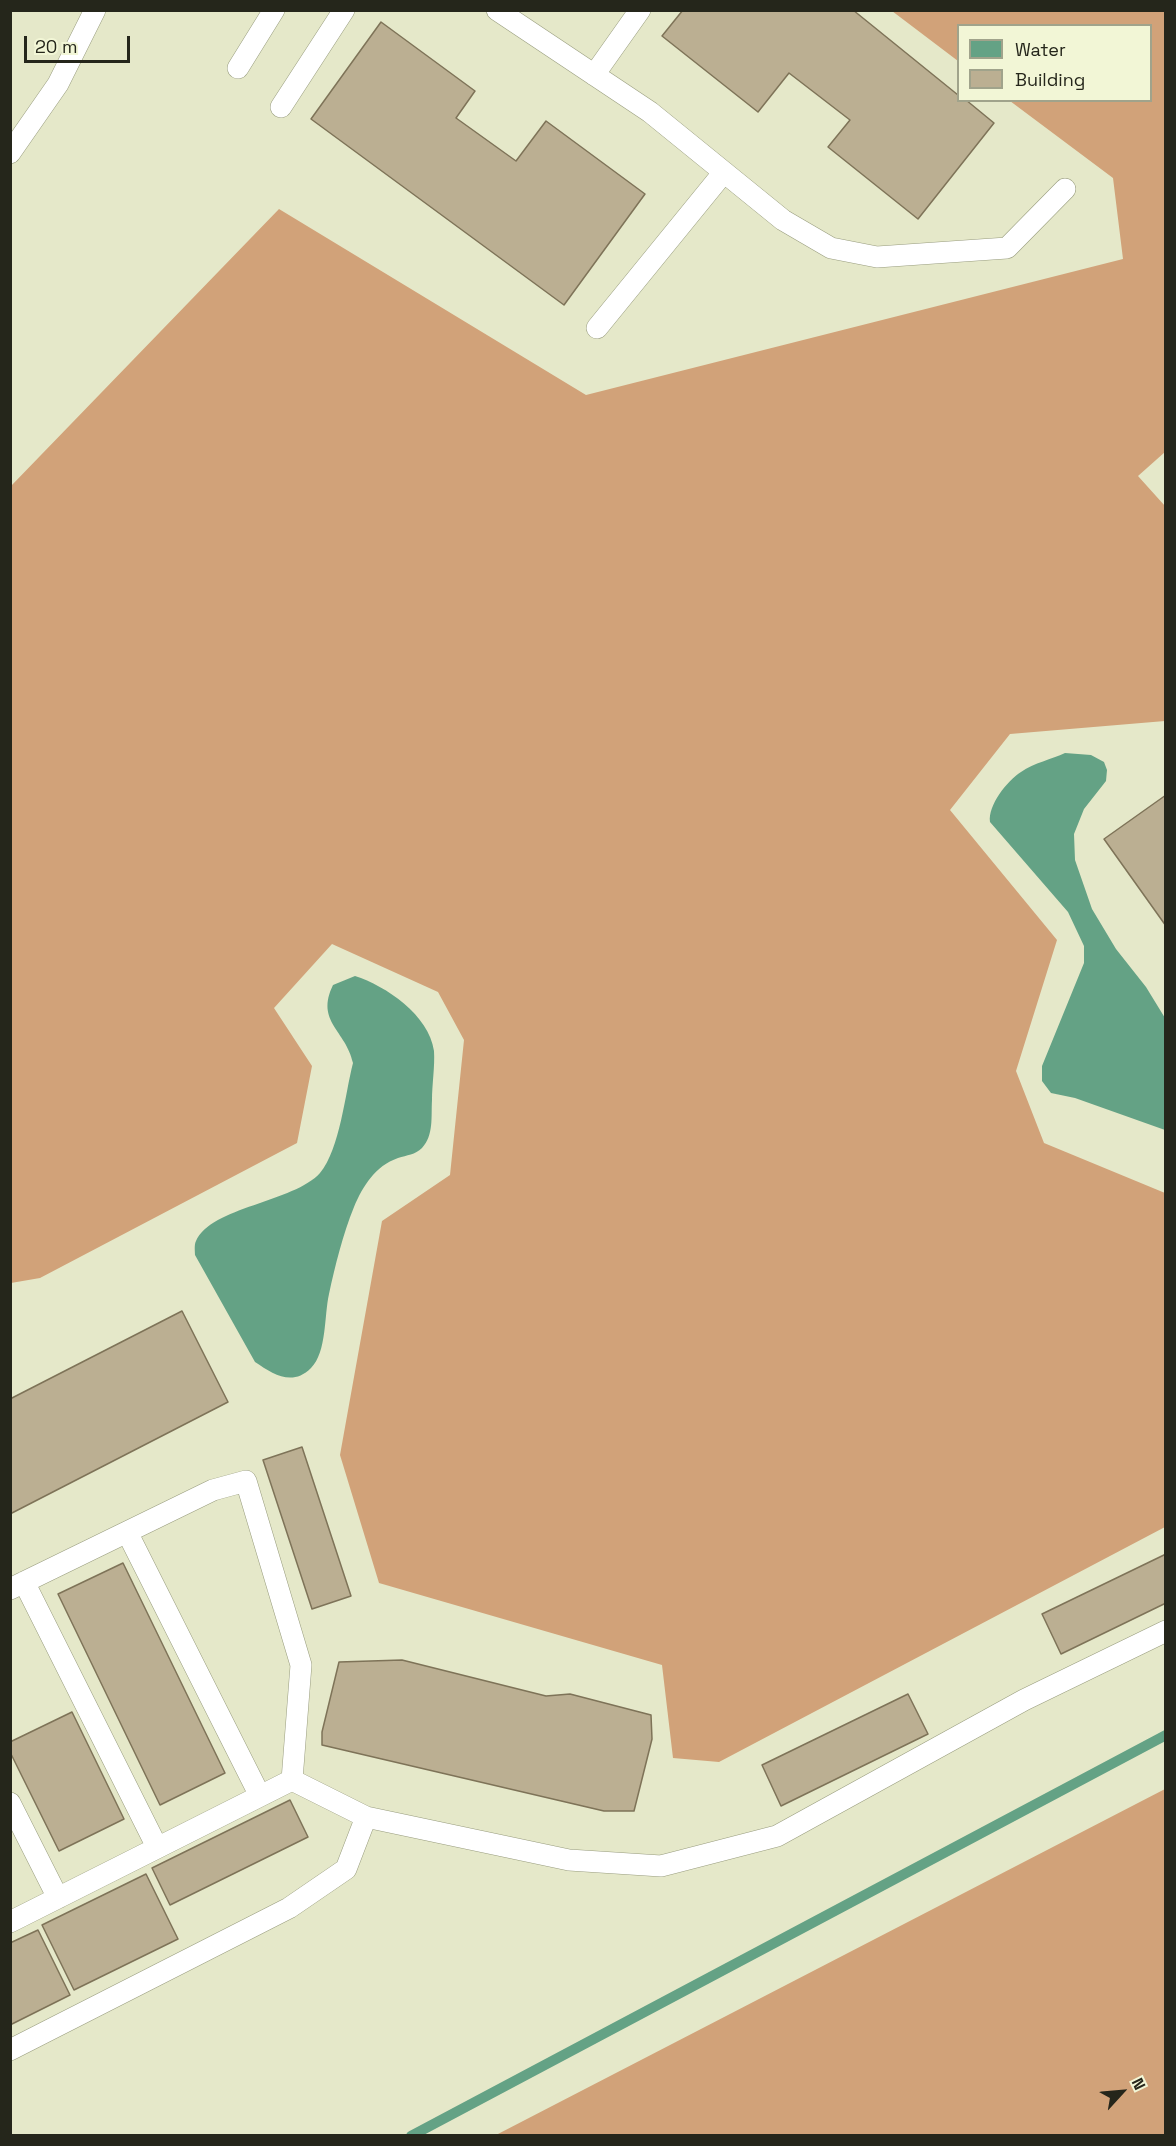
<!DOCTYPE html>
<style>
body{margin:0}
#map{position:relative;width:1176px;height:2146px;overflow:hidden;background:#e5e8c9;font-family:"Space Grotesk",sans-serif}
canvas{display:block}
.frame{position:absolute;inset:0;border:12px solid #25261b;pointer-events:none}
.legend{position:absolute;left:957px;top:24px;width:195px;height:78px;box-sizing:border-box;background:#f2f6d6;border:2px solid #a0a38b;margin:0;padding:8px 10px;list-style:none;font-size:18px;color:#25261b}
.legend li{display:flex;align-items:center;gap:12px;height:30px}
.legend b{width:30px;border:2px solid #a0a38b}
.north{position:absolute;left:1092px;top:2062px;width:60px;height:60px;-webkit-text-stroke:4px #f2f6d6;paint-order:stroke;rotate:64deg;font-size:16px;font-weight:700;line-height:24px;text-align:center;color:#25261b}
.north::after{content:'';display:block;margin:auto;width:21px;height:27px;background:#25261b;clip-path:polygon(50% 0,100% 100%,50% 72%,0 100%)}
.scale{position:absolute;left:24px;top:36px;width:106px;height:27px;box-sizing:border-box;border:3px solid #25261b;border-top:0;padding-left:8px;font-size:18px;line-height:21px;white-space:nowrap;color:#25261b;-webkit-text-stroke:4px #f2f6d6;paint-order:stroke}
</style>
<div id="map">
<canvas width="1176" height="2146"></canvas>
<div class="frame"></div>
<ul class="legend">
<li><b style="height:16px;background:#64a285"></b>Water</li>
<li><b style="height:16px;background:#bbaf92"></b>Building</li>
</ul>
<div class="north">N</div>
<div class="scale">20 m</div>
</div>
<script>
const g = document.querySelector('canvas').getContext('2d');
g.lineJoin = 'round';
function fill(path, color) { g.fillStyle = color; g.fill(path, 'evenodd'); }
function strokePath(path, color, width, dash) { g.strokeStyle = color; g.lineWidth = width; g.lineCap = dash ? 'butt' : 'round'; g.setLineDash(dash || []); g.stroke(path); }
fill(new Path2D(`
 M892 11H1165V452L1138 476 1165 506V721L1010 734 950 810 1057 940 1016 1071 1044 1143 1165 1193V1527L719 1762 673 1758 662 1665 379 1583 340 1455 382 1221 450 1175 464 1040 438 992 332 944 274 1008 312 1066 297 1143 40 1278 11 1283V486L279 209 586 395 1123 259 1113 178 1010 101 1150 100V26H958V61Z
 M1165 1789V2135H496Z`), '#d1a279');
fill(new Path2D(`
 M1065 753 1091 755 1104 762 1107 770 1106 781 1084 809 1074 834 1075 860 1092 909 1116 949 1146 987 1165 1018V1130L1075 1098 1051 1093 1042 1081V1066L1084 963V946L1068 912 990 822C988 805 1007 781 1021 772 1034 763 1052 759 1065 753Z
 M355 976C386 986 429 1015 434 1051 435 1066 432 1085 432 1100 431 1117 434 1135 422 1148 415 1155 407 1155 398 1158 375 1166 363 1186 354 1207 343 1234 335 1266 329 1294 324 1316 327 1352 311 1368 292 1387 273 1374 255 1362L195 1255C195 1251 194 1245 196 1241 211 1207 294 1202 320 1173 340 1149 345 1094 353 1063 346 1030 315 1022 333 985Z`), '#64a285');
strokePath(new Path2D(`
 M411 2136 1166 1735`), '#64a285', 10);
const building = new Path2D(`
 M683 10H853L958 95V100H966L994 123 918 219 828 147 850 120 789 73 758 112 662 36Z
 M381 22 475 91 456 118 516 161 546 121 645 194 564 305 311 119Z
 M1166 795V926L1104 839Z
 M182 1311 228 1402 10 1514V1399Z
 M302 1447 351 1596 312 1609 263 1460Z
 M1166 1554V1603L1061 1654 1042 1614Z
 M123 1563 225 1773 160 1805 58 1594Z
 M402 1660 546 1696 570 1694 651 1715 652 1739 634 1811H604L322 1745V1732L339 1662Z
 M908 1694 928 1734 781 1806 762 1765Z
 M72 1712 124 1819 59 1851 10 1752V1742Z
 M290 1800 308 1837 170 1905 152 1868Z
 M146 1874 178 1939 74 1990 42 1925Z
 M38 1930 70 1995 10 2025V1943Z`);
fill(building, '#bbaf92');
strokePath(building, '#7e7358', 1.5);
const service = new Path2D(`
 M497 10 650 112 783 220 831 248 877 257 1007 248 1065 189
 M238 68 274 10
 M594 75 640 10
 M281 107 344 10
 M10 153 58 84 95 10
 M597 328 724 172
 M127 1532 259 1794
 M24 1582 157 1847
 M10 1589 213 1490 246 1481 301 1665 292 1780
 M292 1780 366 1817 569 1860 661 1866 777 1836 1024 1700 1166 1631
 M10 1803 58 1898
 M10 1922 292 1780
 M10 2050 289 1908 346 1869 366 1817`);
strokePath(service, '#989c7e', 22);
strokePath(service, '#fff', 21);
</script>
